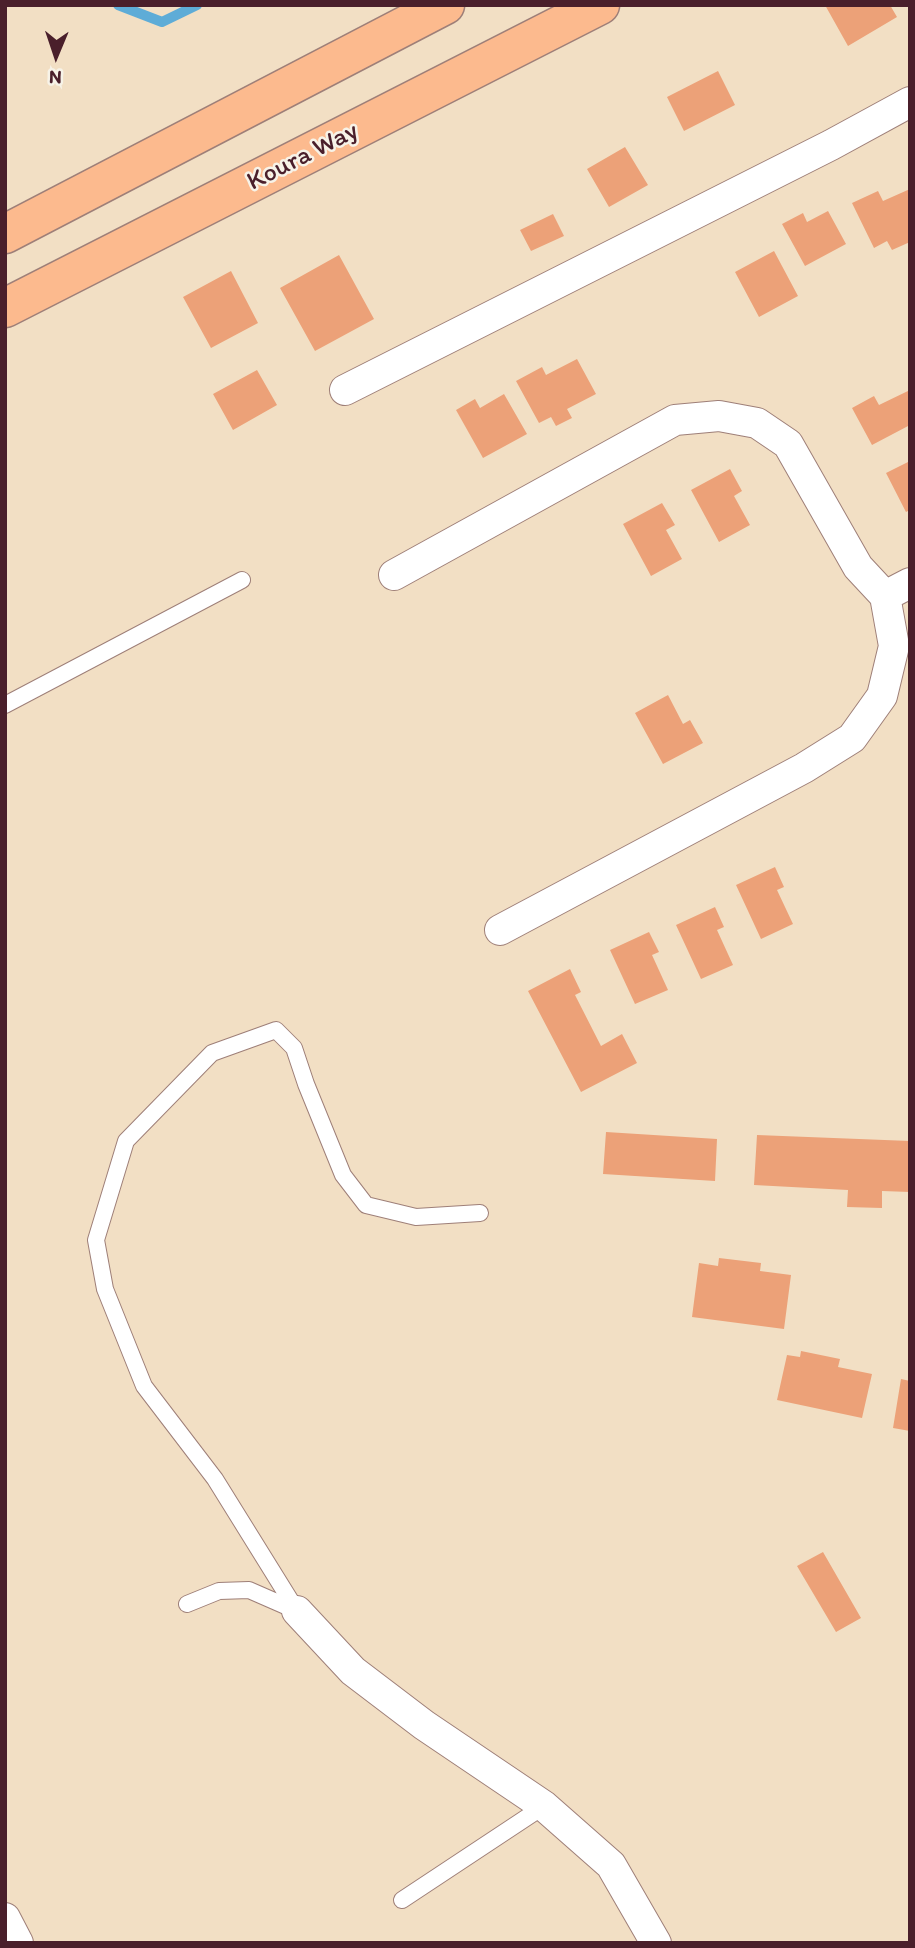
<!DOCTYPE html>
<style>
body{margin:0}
#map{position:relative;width:915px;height:1948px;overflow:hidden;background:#f2dfc4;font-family:Itim,sans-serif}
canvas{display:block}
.frame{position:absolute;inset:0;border:7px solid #4a1f2b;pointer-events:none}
.north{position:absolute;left:21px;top:21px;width:70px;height:70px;-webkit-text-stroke:5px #f7f3e8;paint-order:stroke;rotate:182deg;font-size:19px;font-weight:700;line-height:28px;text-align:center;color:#4a1f2b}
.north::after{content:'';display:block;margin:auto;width:24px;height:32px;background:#4a1f2b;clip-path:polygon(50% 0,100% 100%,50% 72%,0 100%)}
</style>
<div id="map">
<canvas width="915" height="1948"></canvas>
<div class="frame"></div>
<div class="north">N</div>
</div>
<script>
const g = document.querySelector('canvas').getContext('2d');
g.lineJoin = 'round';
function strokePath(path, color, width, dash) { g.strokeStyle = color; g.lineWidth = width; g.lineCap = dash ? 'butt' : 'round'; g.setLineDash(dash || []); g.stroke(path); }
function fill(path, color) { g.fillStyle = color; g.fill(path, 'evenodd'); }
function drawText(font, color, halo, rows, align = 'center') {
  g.font = font + ' Itim,sans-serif'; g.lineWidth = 5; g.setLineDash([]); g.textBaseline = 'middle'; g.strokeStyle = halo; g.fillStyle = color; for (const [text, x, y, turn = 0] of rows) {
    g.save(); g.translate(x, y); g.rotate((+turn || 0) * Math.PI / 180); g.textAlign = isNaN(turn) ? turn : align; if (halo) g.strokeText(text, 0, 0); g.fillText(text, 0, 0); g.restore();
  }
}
strokePath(new Path2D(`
 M118 5 162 22 197 5`), '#5eacd7', 10);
fill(new Path2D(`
 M825 5H890L897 17 848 46Z
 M718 71 735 105 684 131 667 97Z
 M625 147 648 185 609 207 587 169Z
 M910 189V232L908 233 910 242 892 250 887 241 874 248 852 203 878 191 883 201Z
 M828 211 846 244 805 266 782 224 803 213 807 222Z
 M553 214 564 236 531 251 520 230Z
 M774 251 798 296 759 317 735 272Z
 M339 255 374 319 315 351 280 288Z
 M231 271 258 323 211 348 183 297Z
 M577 359 596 394 567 409 572 418 556 426 551 417 539 423 516 381 542 367 546 375Z
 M257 370 277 405 233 430 213 394Z
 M910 390V425L872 445 852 408 874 396 879 405Z
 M504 394 527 434 483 458 456 410 475 399 480 408Z
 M910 461V510L906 512 886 473Z
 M730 469 742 491 734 496 750 525 719 542 691 490Z
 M662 503 675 525 666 530 682 559 651 576 623 524Z
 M668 695 683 724 690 720 703 743 663 764 635 713Z
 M775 867 784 887 777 890 793 924 761 939 736 885Z
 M715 907 724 927 717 930 733 965 701 979 676 925Z
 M649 932 659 952 652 955 668 990 635 1004 610 950Z
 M570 969 581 992 575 995 601 1046 622 1034 637 1063 581 1092 528 991Z
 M606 1132 717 1139 715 1181 603 1174Z
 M757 1135 910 1141V1192L882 1191V1208L847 1207 848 1190 754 1185Z
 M719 1258 761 1263 760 1271 791 1275 784 1329 692 1317 699 1263 718 1266Z
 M801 1351 840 1359 838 1367 872 1374 862 1418 777 1400 787 1355 800 1357Z
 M901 1379 910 1381V1431L893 1428Z
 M823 1552 861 1618 836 1632 797 1566Z`), '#eca178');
const lane = new Path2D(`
 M5 705 242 580
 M187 1604 219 1591 249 1590 297 1611
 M297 1611 215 1479 144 1386 105 1289 96 1240 126 1141 212 1053 276 1030 294 1048 306 1084 343 1175 366 1205 416 1217 480 1213
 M402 1900 544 1806`);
const street = new Path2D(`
 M345 390 831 145 910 102
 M394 575 675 420 719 416 757 423 788 444 858 567 885 596
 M500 930 804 768 852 738 882 696 894 646 885 596 910 583
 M297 1611 353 1671 424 1725 544 1806 611 1865 656 1943
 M5 1918 18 1943`);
const highway = new Path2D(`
 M5 234 445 5
 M5 308 600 5`);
strokePath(lane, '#9e7f78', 18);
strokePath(street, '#9e7f78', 32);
strokePath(highway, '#9e7f78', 41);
strokePath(lane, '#fff', 16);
strokePath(street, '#fff', 30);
strokePath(highway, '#fcba8e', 38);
drawText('26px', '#4a1f2b', '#f7f3e8', [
 ["Koura Way",303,157,-27]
]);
</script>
